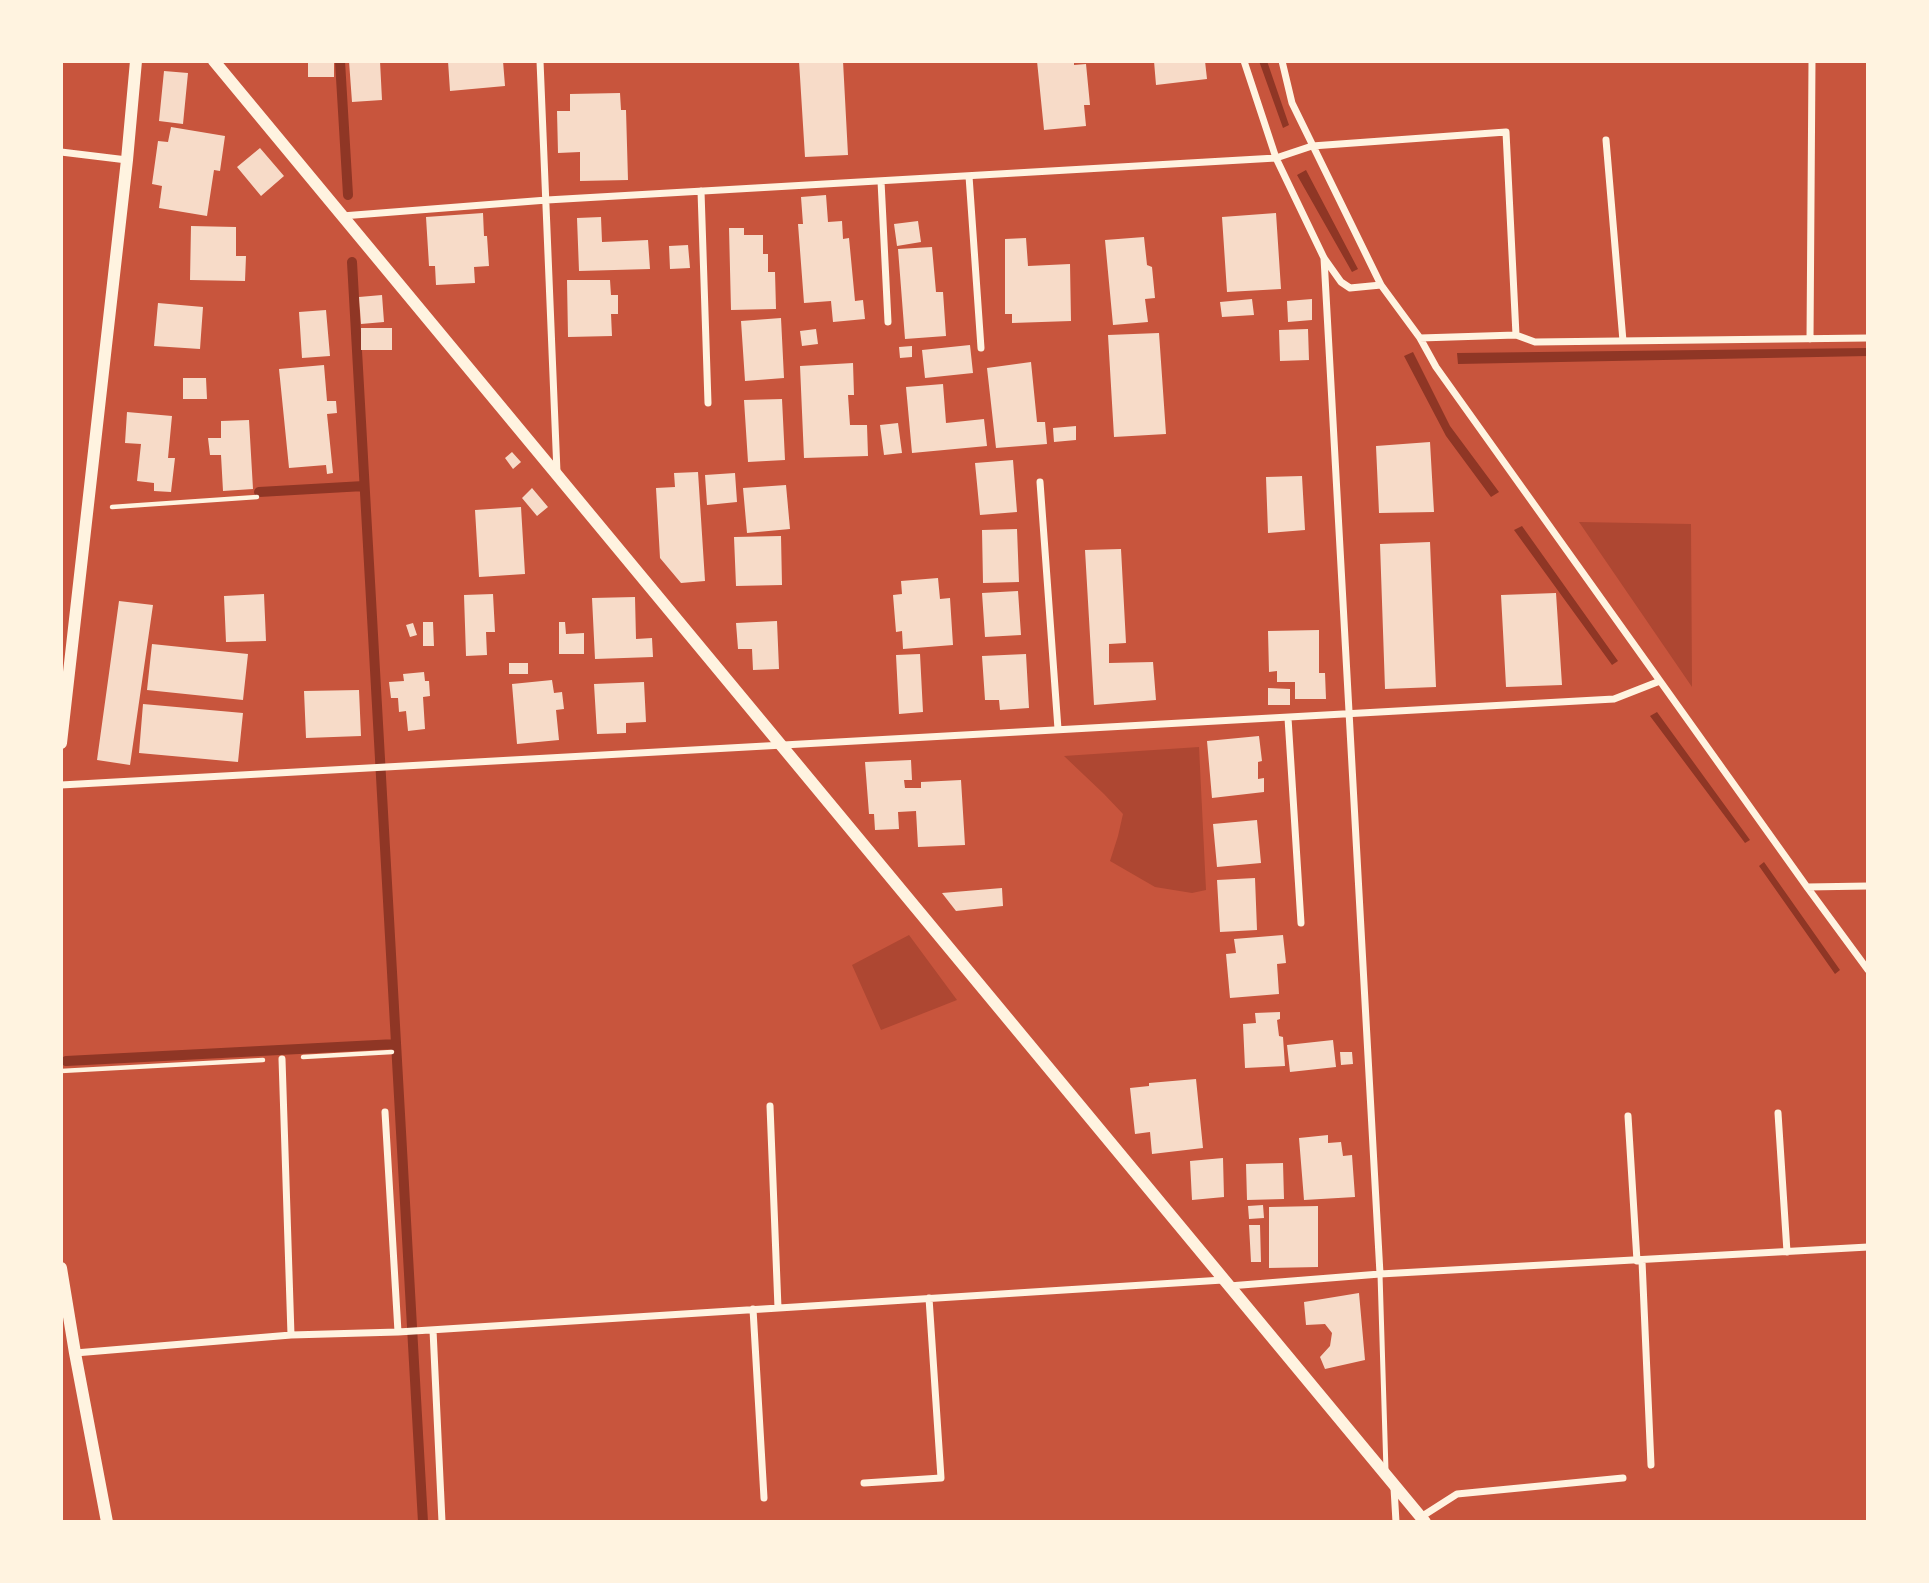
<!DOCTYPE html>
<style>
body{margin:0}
#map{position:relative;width:1929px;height:1583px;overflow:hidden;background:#c8553d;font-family:"Playfair Display",serif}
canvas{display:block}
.frame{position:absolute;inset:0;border:63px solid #fff3e0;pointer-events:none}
</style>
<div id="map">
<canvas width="1929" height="1583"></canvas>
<div class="frame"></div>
</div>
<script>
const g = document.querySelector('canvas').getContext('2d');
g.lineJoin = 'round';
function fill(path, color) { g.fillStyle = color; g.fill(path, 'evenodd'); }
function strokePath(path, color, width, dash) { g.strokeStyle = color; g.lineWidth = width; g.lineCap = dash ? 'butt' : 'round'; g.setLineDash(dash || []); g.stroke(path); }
fill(new Path2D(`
 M1579 522 1691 524 1692 687Z
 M1199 747 1206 890 1192 893 1155 887 1110 861 1118 836 1123 814 1104 794 1064 756Z
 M909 935 957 1000 881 1030 852 965Z`), '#ae4732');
fill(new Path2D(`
 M1259 61H1267L1289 125 1283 128Z
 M1306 170 1358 269 1352 272 1297 175Z
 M1868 348V356L1458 364 1457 353Z
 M1413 352 1450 426 1499 492 1491 497 1446 436 1404 356Z
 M1522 526 1618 661 1612 665 1514 530Z
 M1657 712 1750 840 1745 843 1650 716Z
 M1764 862 1840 970 1835 974 1759 866Z`), '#8f3625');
strokePath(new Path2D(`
 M340 61 348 195
 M352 262 423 1522
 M259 492 364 486
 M66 1061 396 1044`), '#8f3625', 10);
fill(new Path2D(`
 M308 61H334V77H308Z
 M349 61H380L382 100 352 102Z
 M448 61H503L505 86 450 91Z
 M799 61H843L848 155 805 157Z
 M1037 61H1074V65L1086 64 1090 105H1084L1086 126 1044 130Z
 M1154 61H1205L1207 79 1156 85Z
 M164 71 188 73 183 124 159 121Z
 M620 93 621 110H626L628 180 580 181V152L558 153 557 111H570V94Z
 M171 127 225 136 220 171 214 170 207 216 159 208 162 186 152 184 158 141 168 142Z
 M260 148 284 176 261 196 237 167Z
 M826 195 828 222 842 221 843 239 849 238 855 301 863 300 865 319 833 322 831 301 804 303 798 224H803L801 197Z
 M483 213 484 236H487L489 266 474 267 475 283 436 285 435 266H429L426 217Z
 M1276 213 1281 289 1227 292 1222 217Z
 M601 217 602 242 648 240 650 269 579 271 577 218Z
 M918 221 921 242 897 246 894 224Z
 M191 226 236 227V256H246L245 281 190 280Z
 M729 228H744V235H763V254H768V272H775L776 309 731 310Z
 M1144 237 1147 265 1152 267 1155 298 1145 299 1148 322 1113 325 1105 240Z
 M1026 238 1028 266 1070 264 1071 321 1012 323V314H1005V239Z
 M688 245 690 268 670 269 669 246Z
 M932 247 936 292H943L946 336 905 339 898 249Z
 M567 280H610L611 295H618V314H611L612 336 568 337Z
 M382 295 384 322 361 324 359 297Z
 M1252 299 1254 315 1222 317 1220 302Z
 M1312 299V320L1288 322 1287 301Z
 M158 303 203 307 200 349 154 346Z
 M326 310 330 356 302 358 299 312Z
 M781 318 784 378 745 381 741 321Z
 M361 328H392V350H361Z
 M816 329 818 344 802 346 800 331Z
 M1308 329 1309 360 1280 361 1279 330Z
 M1159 333 1166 434 1114 437 1108 335Z
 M970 345 973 373 925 378 922 350Z
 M912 346V357L900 358 899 347Z
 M1031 362 1037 422H1045L1047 444 996 448 987 368Z
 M853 363 854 395H848L850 425H867L868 456 804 458 800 366Z
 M324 365 327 401H336L337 413 327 414 333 473 327 474 326 465 289 468 279 369Z
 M183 378H206L207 399H183Z
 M943 384 946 423 984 419 987 446 912 453 906 387Z
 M782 399 785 460 748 462 744 400Z
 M127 412 172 416 168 458H175L171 492 154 491V483L137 481 141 444 125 443Z
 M249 420 253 489 223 491 221 455H210L208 438H221V421Z
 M898 423 902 453 884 455 880 425Z
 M1076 426V440L1054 442 1053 428Z
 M1430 442 1434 512 1379 513 1376 446Z
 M512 452 521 462 513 469 505 458Z
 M1013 460 1017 512 980 515 975 463Z
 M698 472 705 581 681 583 660 558 656 488 675 487 674 473Z
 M735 473 737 502 707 505 705 475Z
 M1302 476 1305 530 1268 533 1266 477Z
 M786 485 790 529 747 533 743 488Z
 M532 488 548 507 537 516 522 498Z
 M521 507 525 574 479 577 475 510Z
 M1017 529 1019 582 983 583 982 530Z
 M781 536 782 585 736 586 734 537Z
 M1430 542 1436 687 1385 689 1380 544Z
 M1121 549 1126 643 1109 644V663L1153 662 1156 700 1094 705 1085 550Z
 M938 578 940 599 950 598 953 645 903 649 902 631 896 632 893 595 902 594 901 581Z
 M1018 591 1021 635 985 637 982 593Z
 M1556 593 1562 685 1506 687 1501 595Z
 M264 594 266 641 226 642 224 596Z
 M493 594 495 632H486L487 655 466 656 464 595Z
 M635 597 636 639 652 638 653 657 595 659 592 598Z
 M119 601 153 605 130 765 97 760Z
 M777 621 779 669 753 670 752 649H738L736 623Z
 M423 622H433L434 646H423Z
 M559 622H565L566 634 584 633V654H559Z
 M413 623 417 635 410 637 406 625Z
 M1319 630V673H1325L1326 699H1295V682H1277V671L1269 672 1268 631Z
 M152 644 248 654 243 700 147 690Z
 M920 654 923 712 899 714 896 655Z
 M1026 654 1029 708 1000 710 999 700H985L982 656Z
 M509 663H528V674H509Z
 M424 672 425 681H429L430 696 423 697 425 729 408 731 406 711 399 712 398 698H391L389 682 404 681 403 674Z
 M552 680 554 693 562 692 564 709 556 710 559 740 517 744 512 684Z
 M644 682 646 722 626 723V733L597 734 594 684Z
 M1268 688 1290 689V705H1268Z
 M359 690 361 736 306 738 304 691Z
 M143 704 243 713 238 762 139 753Z
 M1259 736 1262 761 1258 762V779L1264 778V792L1212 798 1207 741Z
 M911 760 912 780H904L905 788H921V782L961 780 965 845 918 847 916 811 898 812 899 829 875 830 874 814H869L865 762Z
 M1257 820 1261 863 1217 867 1213 824Z
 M1255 878 1257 930 1220 932 1217 880Z
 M1002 888 1003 906 956 911 942 893Z
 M1283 935 1286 963 1277 964 1279 994 1230 998 1226 954 1236 953 1234 939Z
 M1280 1012V1019L1277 1020 1279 1036 1283 1037 1285 1066 1245 1068 1243 1024 1256 1023 1255 1013Z
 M1333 1040 1336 1067 1290 1072 1287 1045Z
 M1340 1052H1352L1353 1064 1341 1065Z
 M1196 1079 1203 1148 1152 1154 1150 1132 1135 1134 1130 1088 1149 1086V1083Z
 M1328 1135V1143L1341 1142 1343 1156 1352 1155 1355 1197 1304 1200 1299 1138Z
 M1223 1158 1224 1197 1192 1200 1190 1161Z
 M1283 1163 1284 1199 1247 1200 1246 1164Z
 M1263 1205 1264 1218 1249 1219 1248 1206Z
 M1318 1206V1267L1269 1268V1207Z
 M1249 1225H1260L1261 1262H1251Z
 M1359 1293 1365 1360 1325 1369 1320 1357 1330 1346 1332 1333 1325 1324 1306 1325 1304 1302Z`), '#f7dbc8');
strokePath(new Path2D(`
 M112 507 257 497
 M303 1057 392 1052
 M61 1071 263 1060`), '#fff3e0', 4.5);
strokePath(new Path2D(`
 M1380 1274 1386 1471`), '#fff3e0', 5);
strokePath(new Path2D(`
 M540 61 557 472
 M1244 61 1276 158 1324 258 1341 282 1350 288 1381 285
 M1282 61 1292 103 1381 285 1420 338 1436 367 1807 887 1868 970
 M1606 140 1623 341
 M61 152 127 160
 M969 176 981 348
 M881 181 888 322
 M701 191 708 403
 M342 216 547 200 1276 158 1312 146 1506 132 1516 335
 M1324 258 1380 1274
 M1420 338 1516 335 1535 342 1868 338
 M1810 339 1812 61
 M1040 482 1058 729
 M1288 718 1301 923
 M61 785 1614 699 1660 681
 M1807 887 1868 886
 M282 1059 291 1335
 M770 1106 778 1308
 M385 1112 398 1332
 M1778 1113 1787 1252
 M1628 1116 1637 1261
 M1642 1261 1651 1465
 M1229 1286 1380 1274 1868 1247
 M753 1309 764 1498
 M433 1330 442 1522
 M75 1353 291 1335 398 1332 1223 1280
 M864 1483 941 1478 929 1298
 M1394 1488 1396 1522
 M1421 1517 1457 1494 1623 1478`), '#fff3e0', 7);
strokePath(new Path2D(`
 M214 61 1425 1522
 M61 743 127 160 136 61
 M61 1268 75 1353 107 1522`), '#fff3e0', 12);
</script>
